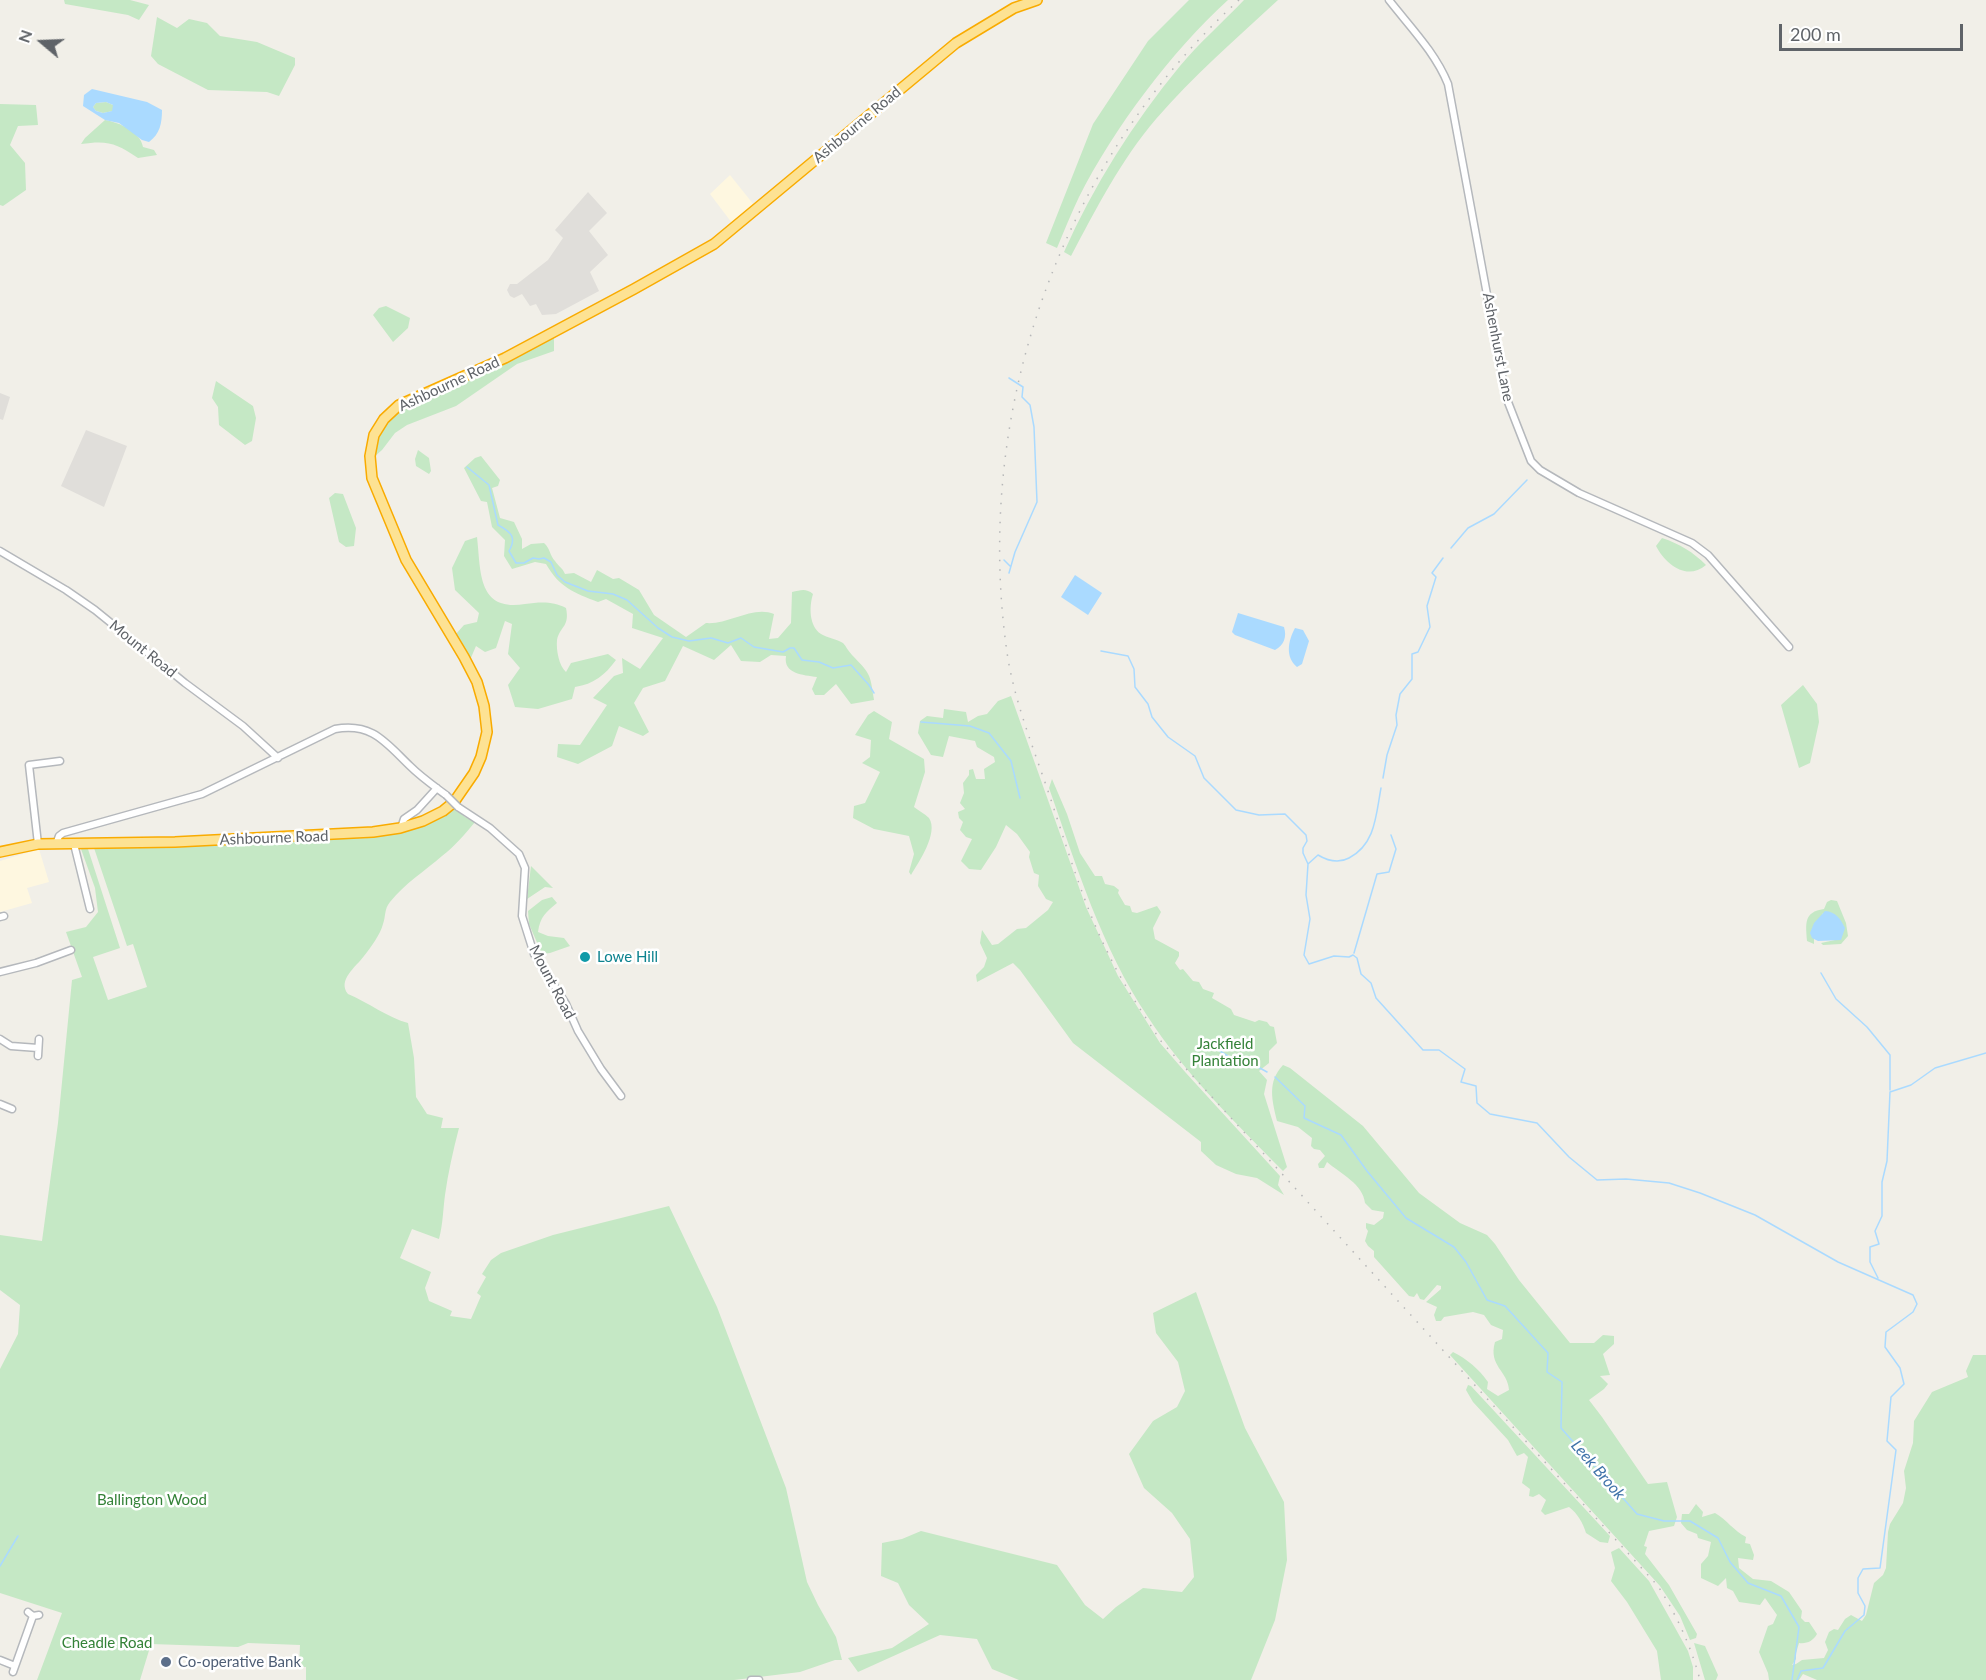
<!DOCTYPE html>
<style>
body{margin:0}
#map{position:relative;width:1986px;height:1680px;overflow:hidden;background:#f1efe8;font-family:Lato,sans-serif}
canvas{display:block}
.north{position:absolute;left:12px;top:12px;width:60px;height:60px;-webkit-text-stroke:4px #fff;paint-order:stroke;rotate:289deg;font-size:16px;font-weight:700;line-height:24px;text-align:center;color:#5f6368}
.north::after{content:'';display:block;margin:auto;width:21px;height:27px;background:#5f6368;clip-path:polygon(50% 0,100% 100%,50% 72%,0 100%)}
.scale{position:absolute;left:1779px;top:24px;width:184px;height:27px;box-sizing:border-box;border:3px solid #5f6368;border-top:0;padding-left:8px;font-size:18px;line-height:21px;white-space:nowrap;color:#5f6368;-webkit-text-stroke:4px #fff;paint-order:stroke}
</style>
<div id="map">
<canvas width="1986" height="1680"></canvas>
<div class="north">N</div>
<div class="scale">200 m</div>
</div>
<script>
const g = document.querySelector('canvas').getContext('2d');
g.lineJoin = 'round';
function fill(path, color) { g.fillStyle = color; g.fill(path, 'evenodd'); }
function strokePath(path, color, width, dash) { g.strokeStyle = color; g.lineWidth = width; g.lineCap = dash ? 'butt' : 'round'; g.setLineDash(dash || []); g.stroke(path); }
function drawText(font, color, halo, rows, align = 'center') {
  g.font = font + ' Lato,sans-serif'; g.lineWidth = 5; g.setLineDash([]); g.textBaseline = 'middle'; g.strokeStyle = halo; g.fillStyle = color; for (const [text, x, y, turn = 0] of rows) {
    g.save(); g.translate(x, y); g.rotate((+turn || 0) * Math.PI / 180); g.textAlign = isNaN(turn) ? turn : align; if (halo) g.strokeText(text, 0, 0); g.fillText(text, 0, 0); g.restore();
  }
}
fill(new Path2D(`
 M730 175 754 205 732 223 710 194Z
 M39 849 49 882 27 888 32 903 0 912V861Z`), '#fef7e0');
fill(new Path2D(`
 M588 192 607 213 589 231 608 255 590 272 599 291 556 314 542 315 536 304 530 306 522 294 514 298 510 296 507 290 510 284H517L548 260 563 238 555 230Z
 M0 393 10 397 3 420 0 419Z
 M86 430 127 446 104 507 61 486Z`), '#e0deda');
fill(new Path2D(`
 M64 0H130L149 5 139 20 128 15 65 4Z
 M1189 0H1228C1171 52 1114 128 1079 197 1071 214 1064 231 1057 248L1046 243 1093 124 1148 41Z
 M1244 0H1278C1236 39 1193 76 1156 119 1121 160 1096 209 1071 256L1064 252C1094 185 1133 123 1180 66 1199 43 1223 22 1244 0Z
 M157 17 177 28 189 19 207 23 220 36 257 42 295 58V65L279 96 267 92 208 90 158 64 151 56Z
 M106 102 113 105V111L103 113 96 111 93 107 96 103Z
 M0 104 36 105 38 125 18 126 10 145 25 163 26 190 3 206 0 205Z
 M105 120C120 123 140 131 143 147L154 150 157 155 138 158C116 143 108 140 81 144L85 138Z
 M386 306 410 318 408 328 393 342 373 315 379 308Z
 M554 336V351L517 364 456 406 407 425 395 433 382 450 374 457C377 433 387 419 407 406Z
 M216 381 253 406 256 418 252 441 245 445 219 425 218 407 212 398Z
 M418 450 429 458 431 471 429 474 416 466 415 459Z
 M481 456 500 480 498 486 492 488 500 518 514 522 522 539V549L531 544 544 543C550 548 550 556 555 561 559 567 562 567 565 574L574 573 591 582 597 570 613 579 619 578 639 590 654 615 686 637 706 623C728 625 753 605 774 614L769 639 778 638 791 623 792 592C801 590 806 588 813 594 809 607 809 626 821 634 827 638 837 639 843 643 846 646 848 651 852 655 870 674 870 672 874 700L851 704 836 684 824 695H815L812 689 817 677C803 675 783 674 786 656L771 655 760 662 741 661 731 645 714 660 683 646 665 681 643 688 634 703 649 732 643 736 619 726 612 746 578 764 557 757 558 744 580 745 607 705 593 698 614 676 623 673 622 658 640 669 663 638 632 628 633 614 606 599 598 602C574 593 559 587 546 564L535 562 512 569 504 556 505 540 492 527 487 502 481 501 464 468 475 458Z
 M335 493 343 494 356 528 354 546 346 547 339 542 329 498Z
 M477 537C481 571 477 612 525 604 540 602 553 601 566 608 570 627 560 626 557 640 556 650 559 666 566 672L571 663 608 654 616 660C605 675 594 684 575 687L572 699 538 709 515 707 508 685 520 668 508 654 512 624 505 621 496 648 485 652 476 646 470 660 455 635 464 625 477 622 479 613 455 590 452 568 465 541Z
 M1662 538C1680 544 1693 552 1706 565 1687 581 1666 565 1656 546Z
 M1803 685 1817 704 1819 722 1810 763 1799 768 1781 705Z
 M1011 696 1086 907 1118 976 1160 1043 1186 1073 1280 1176 1278 1185 1284 1195 1257 1178 1236 1174 1216 1165 1201 1151V1142L1073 1043 1020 970 1013 963 977 982 976 975 984 967 987 958 980 943 982 930 992 945 998 944 1017 929 1026 928 1048 910 1053 902 1046 899 1038 886 1039 875 1034 873 1029 857 1030 852 1017 834 1006 825 996 847 981 870 969 869 961 861 972 839 966 837 960 830 963 822 959 818 958 812 965 809 960 803 964 793 963 783 969 775V770L973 769 976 779H985L984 769 995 762 994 757 977 747 975 741 949 736 943 757 931 755 918 733 920 721 927 716 943 718 944 709 966 712 968 722 978 716 987 714 998 701Z
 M874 711 892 722 889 739 924 759 925 772 914 807C918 810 925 814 929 818 939 833 918 863 911 875L909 872 914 854 909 836 874 829 853 818 854 806 865 803 880 772 862 763 870 757 871 740 855 735 868 715Z
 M1052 779 1067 814 1080 853 1095 876H1102L1105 884 1114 886 1119 890 1118 893 1125 905 1130 906 1132 912 1137 913 1157 906 1161 912 1153 928 1155 939 1179 952V956L1175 963 1180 970 1183 969 1193 981 1199 982 1203 989 1214 993 1212 998 1231 1009 1234 1015 1255 1022 1259 1020 1267 1022 1270 1026 1274 1027 1277 1043 1269 1051V1063L1259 1071 1267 1080 1264 1094 1287 1167 1283 1171C1237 1124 1184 1073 1148 1017 1101 947 1077 867 1049 788Z
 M455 808 465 817 475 822C465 834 455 846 442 856 425 871 405 883 390 902 384 909 386 916 383 924 380 935 371 947 364 956 356 967 337 980 348 994 367 1002 389 1018 408 1023L414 1058 416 1097 427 1114 443 1118 441 1128H459C453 1151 448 1173 445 1195 443 1210 443 1224 439 1239L412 1229 400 1258 431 1272 425 1288 429 1301 452 1311 450 1316 471 1319 481 1296 477 1293 486 1277 482 1274 491 1260 501 1253 553 1235 669 1206 717 1307 786 1488 807 1582 818 1605 836 1637 842 1660H835L800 1672 734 1680H306V1667H299L300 1645 248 1643 238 1647 151 1644 140 1680H37L62 1613 0 1593V1369L18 1334 20 1305 0 1290V1235L42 1241 58 1123 72 980 82 977 66 932 86 927 98 912 95 888 81 849H88L120 948 93 957 108 1000 147 987 133 944 127 946 94 848 367 838 421 827Z
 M531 866 553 888 545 887 527 899Z
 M552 897 557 903C546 912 540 917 538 932L548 936 564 938 570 946 550 953 542 954 529 924 528 911 542 900Z
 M1831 900 1837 901 1846 923 1848 936 1841 944 1823 945 1821 943 1835 940 1823 913 1814 937V944L1807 941C1806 924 1803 912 1824 909L1827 902Z
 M1283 1065 1290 1068 1363 1126 1419 1193 1460 1223 1487 1235 1495 1244 1519 1280 1570 1343H1594L1603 1335 1614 1336V1344L1603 1354 1610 1375 1600 1376 1608 1384 1604 1389 1589 1400 1602 1417 1648 1484 1667 1482 1677 1517 1674 1526 1649 1531 1644 1546 1647 1547 1645 1554 1669 1585 1697 1634 1696 1638 1690 1640 1680 1616 1660 1586 1450 1355 1453 1352C1467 1359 1479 1369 1488 1382L1487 1389 1498 1396 1509 1390C1508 1371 1488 1366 1495 1342L1502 1339 1503 1330 1491 1325 1484 1315 1473 1312 1444 1317 1441 1321H1436L1434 1315 1437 1307 1426 1302 1441 1289V1286L1437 1285 1424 1300 1420 1299 1417 1293 1414 1297 1409 1296 1374 1257V1251L1368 1246 1365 1241 1368 1231 1366 1228V1223L1374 1225 1383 1218 1384 1212 1372 1210 1365 1203C1363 1184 1341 1174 1327 1162L1324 1168H1319L1318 1164 1325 1156 1320 1150 1314 1149 1311 1146 1312 1138 1298 1127 1277 1121C1272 1100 1267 1082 1283 1065Z
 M1196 1292 1245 1428 1284 1502 1287 1560 1275 1620 1251 1680H1019L992 1669 977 1639 940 1635 858 1672 848 1658 892 1648 929 1624 909 1605 898 1583 881 1576 882 1543 902 1539 921 1531 1057 1565 1085 1605 1103 1619 1116 1607 1143 1588 1182 1592 1194 1577 1190 1539 1172 1513 1144 1488 1129 1454 1153 1421 1177 1407 1185 1391 1178 1362 1156 1333 1153 1313Z
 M1973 1355H1986V1680H1817L1803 1674 1799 1680H1769L1768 1673 1759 1652 1768 1626 1773 1624 1777 1615 1765 1598 1760 1605 1739 1602 1733 1591 1727 1588 1726 1578 1718 1586 1701 1578V1564L1708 1556 1711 1542 1698 1538 1697 1534 1687 1530 1681 1523 1682 1514H1689L1696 1504 1703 1512 1702 1517 1715 1513C1727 1520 1734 1531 1746 1537L1745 1543 1750 1544 1754 1555 1753 1560 1738 1558 1739 1568 1753 1579 1771 1581 1789 1592 1802 1611 1801 1618 1805 1622H1809L1817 1634C1813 1641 1807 1644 1799 1643L1796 1653V1659L1792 1665 1796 1664 1802 1660 1824 1658 1828 1650 1825 1642 1829 1632 1834 1629 1838 1630 1845 1619 1851 1615 1862 1621 1866 1615 1874 1583 1883 1575 1886 1568 1888 1532 1890 1524 1903 1503 1906 1488 1904 1471 1913 1443 1914 1421 1932 1392 1968 1377 1966 1371Z
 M1468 1385 1471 1386 1610 1536 1608 1543 1600 1542 1586 1533C1583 1523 1578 1514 1569 1507L1545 1515 1541 1511 1546 1500 1539 1494 1533 1497 1529 1496 1530 1489 1522 1483 1528 1457 1524 1453 1517 1456 1508 1440 1473 1402 1466 1390Z
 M1619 1548 1649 1581 1688 1651 1693 1667V1680H1661L1657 1651 1627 1602 1611 1581 1615 1568 1611 1552Z
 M1694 1643 1705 1646 1718 1675 1716 1680H1705Z`), '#c5e8c5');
fill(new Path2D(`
 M92 89 147 102 162 110C162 123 160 134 149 142L142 140 119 123 105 120 83 106 84 95ZM106 102 113 105 112 111 103 113 96 111 93 107 96 103Z
 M1075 575 1102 593 1088 615 1061 597Z
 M1238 613 1284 627C1287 637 1284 645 1275 650L1235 635 1232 632Z
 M1295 628 1303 630 1309 641 1302 664 1297 667C1285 657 1288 641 1295 628Z
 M1825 911C1836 912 1840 918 1845 928L1841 940 1818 941 1812 938 1810 933 1814 923Z`), '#aadaff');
strokePath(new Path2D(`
 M467 467 489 485 498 525C511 532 517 537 509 551L516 563H524L533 558 539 559 544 558 551 562 557 575 565 582 588 591 613 594 627 600 658 628 672 637 689 641 711 638 728 643 741 638 754 647 783 652 790 648H794L802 660 819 662 833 668 851 665 869 685 874 693
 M1451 548 1468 528 1494 514 1527 480
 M1004 560 1010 566
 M1009 573 1015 552 1037 502 1034 427 1030 405 1022 397 1023 387 1009 378
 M1101 651 1128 656 1134 669 1135 687 1148 704 1152 717 1168 737 1195 756 1204 778 1236 810 1259 815 1285 814 1306 835 1307 841 1303 848V853L1308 864 1306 895 1310 919 1304 955 1309 964 1334 956 1349 957 1353 955 1357 958 1361 974 1371 983 1376 998 1423 1050H1439L1465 1069 1461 1082 1476 1086 1477 1103 1490 1114 1537 1123 1569 1157 1597 1180 1626 1179 1669 1183 1700 1193 1755 1215 1838 1262 1913 1295 1917 1304 1913 1312 1886 1332 1885 1347 1900 1368 1904 1384 1891 1397 1887 1441 1896 1450 1880 1568 1863 1569 1858 1578V1593L1865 1606 1864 1615 1845 1631 1823 1668 1801 1671 1797 1680
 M921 722 970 726 989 733 1011 761 1020 798
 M1383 778 1387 755 1397 725 1396 715 1400 694 1412 679V654L1418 652 1430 627 1427 606 1436 577 1432 573 1443 558
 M1308 864 1318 855C1328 861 1338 864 1349 858 1376 844 1376 814 1381 788
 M1354 953 1377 874 1389 872 1396 849 1391 835
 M1821 973 1836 999 1867 1027 1890 1055V1090
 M1209 1044 1245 1067H1258L1267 1072
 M1275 1077 1305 1106 1304 1118 1341 1135 1367 1171 1406 1218 1454 1247 1466 1262 1487 1300 1505 1306 1548 1353 1547 1372 1562 1382 1561 1428 1637 1514 1664 1521H1690L1718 1538 1730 1562 1748 1583 1781 1596 1799 1627 1792 1680
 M1878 1278 1870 1262V1247L1879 1244 1875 1231 1882 1216V1182L1887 1161 1890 1092 1911 1085 1935 1068 1986 1053
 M0 1566 18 1536`), '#aadaff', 1.5);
const minor = new Path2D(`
 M1389 0C1410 27 1435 52 1448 84L1506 397 1531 461 1540 470 1579 493 1692 543 1708 555 1789 647
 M0 551 66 590 95 610 185 683 243 726 278 758
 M458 807 490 828 519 854 525 868 522 916 534 954 566 1004 578 1031 601 1069 621 1096
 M401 828 404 819 417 810 437 788
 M38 844 29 765 60 761
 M56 844 59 836 63 833 202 794 335 729C372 722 386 743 410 766 421 777 434 786 446 795
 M74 844 90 909
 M0 917 4 916
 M0 972 36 963 71 950
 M0 1039 11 1046 38 1048
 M38 1056 39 1039
 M0 1104 12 1109
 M28 1612 33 1616 39 1615
 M0 1660 15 1666
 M13 1672 33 1616
 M751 1680H759`);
const highway = new Path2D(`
 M0 852 38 844 175 842 373 832 400 828 423 821 443 811 454 802 474 773 481 757 487 732 484 706 477 682 464 657 406 560 372 478 370 456 374 435 384 419 399 405 505 358 634 289 714 244 956 43 1014 8 1037 0`);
strokePath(minor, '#b5b8bc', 9);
strokePath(highway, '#f9ab00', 12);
strokePath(minor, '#fff', 6);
strokePath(highway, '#fde293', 9);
strokePath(new Path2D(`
 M1239 0C1058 165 971 418 1008 659 1016 705 1033 747 1048 791 1066 844 1084 907 1110 957 1124 986 1143 1013 1160 1040L1658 1586C1677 1616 1691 1646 1700 1680`), '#b6b7b8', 1.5, [1.5, 8]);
const minorBridge = new Path2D(`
 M446 795 458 807`);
strokePath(minorBridge, '#b5b8bc', 9, []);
strokePath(minorBridge, '#fff', 6);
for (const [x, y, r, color] of [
 [585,957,6,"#0f9aa8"],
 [166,1662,6,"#5c6f8a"]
]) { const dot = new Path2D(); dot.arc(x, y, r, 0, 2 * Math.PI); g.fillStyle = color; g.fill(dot); strokePath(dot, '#fff', 2); }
drawText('15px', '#5f6368', '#fff', [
 ["Ashbourne Road",857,125,-40],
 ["Ashenhurst Lane",1498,347,79],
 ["Ashbourne Road",449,384,-25],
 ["Mount Road",143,649,39],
 ["Ashbourne Road",274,838,-2],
 ["Mount Road",552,982,62]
]);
drawText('15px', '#0d838f', '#fff', [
 ["Lowe Hill",597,957]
], 'left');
drawText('15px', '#348238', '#fff', [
 ["Jackfield",1225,1044],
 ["Plantation",1225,1061],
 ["Ballington Wood",152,1500],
 ["Cheadle Road",107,1643]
]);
drawText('15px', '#4e5e75', '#fff', [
 ["Co-operative Bank",178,1662]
], 'left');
drawText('italic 16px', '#4174aa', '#fff', [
 ["Leek Brook",1598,1470,49]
]);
</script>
